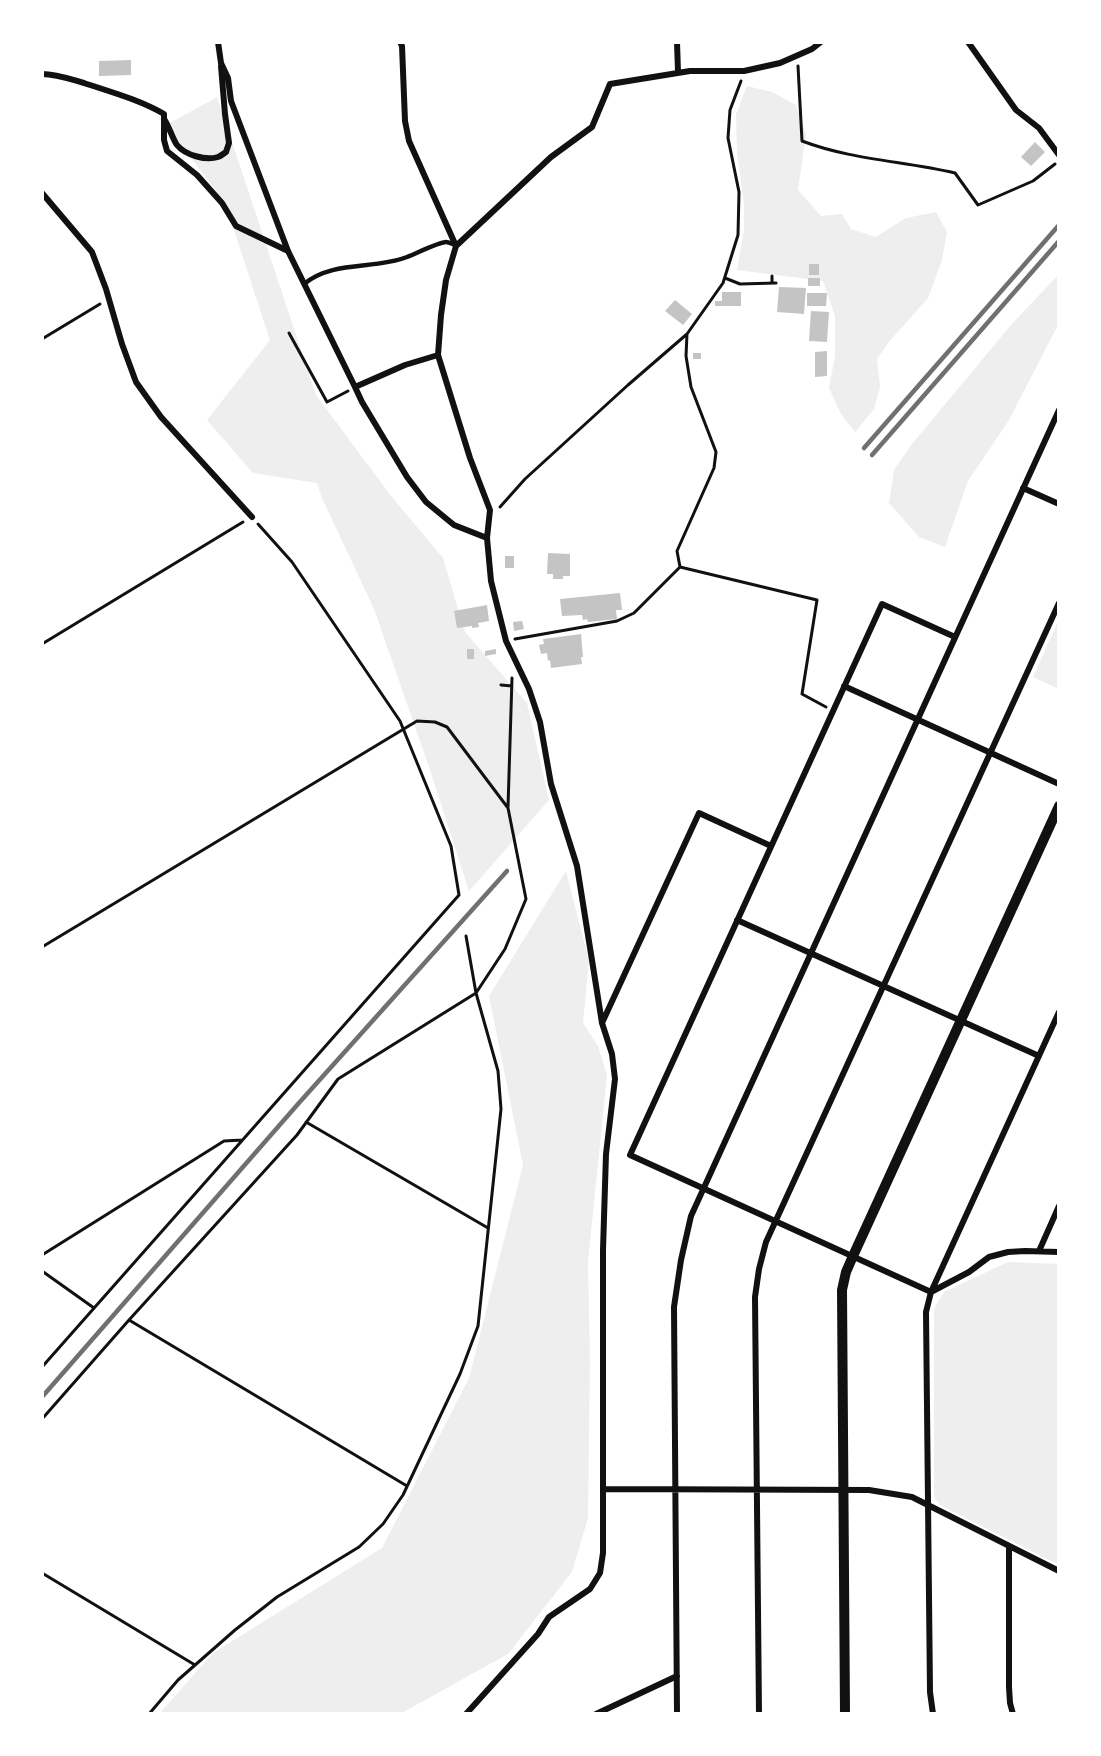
<!DOCTYPE html>
<style>
body{margin:0}
#map{position:relative;width:1101px;height:1756px;overflow:hidden;background:#fff;font-family:"Space Grotesk",sans-serif}
canvas{display:block}
.frame{position:absolute;inset:0;border:44px solid #fff;pointer-events:none}
</style>
<div id="map">
<canvas width="1101" height="1756"></canvas>
<div class="frame"></div>
</div>
<script>
const g = document.querySelector('canvas').getContext('2d');
g.lineJoin = 'round';
function fill(path, color) { g.fillStyle = color; g.fill(path, 'evenodd'); }
function strokePath(path, color, width, dash) { g.strokeStyle = color; g.lineWidth = width; g.lineCap = dash ? 'butt' : 'round'; g.setLineDash(dash || []); g.stroke(path); }
fill(new Path2D(`
 M747 86 772 92 796 105 806 134 798 190 821 216 842 214 851 229 876 237 906 218 936 212 947 232 942 260 928 298 889 342 877 359 880 387 874 409 855 432 841 414 829 388 835 356V316L823 281 737 270 744 229V205L737 153 736 114Z
 M217 97 316 395 391 496 443 558 465 632 527 703 549 800 469 891 430 770 374 609 322 498 317 483 253 473 207 420 270 340 225 203 166 125Z
 M1059 274V323L1009 420 968 481 945 547 919 537 889 503 894 470 912 444 1010 326Z
 M1059 619V689L1033 677Z
 M566 871 589 961 583 1023 598 1046 607 1075 588 1262 590 1359 588 1518 572 1572 508 1654 400 1714H159L213 1653 382 1548 469 1378 523 1165 489 996Z
 M1008 1262 1059 1264V1565L940 1505 934 1497V1309L944 1292Z`), '#eee');
fill(new Path2D(`
 M131 60V75L99 76V61Z
 M1035 142 1045 152 1031 166 1021 157Z
 M809 264H819V275H809Z
 M808 278H820V286H808Z
 M779 287 806 288 804 314 777 312Z
 M722 292H741V306H715V301H722Z
 M807 293H827L826 306H807Z
 M675 300 692 314 683 325 665 311Z
 M811 311 829 312 827 342 809 341Z
 M827 351V376L815 377V352Z
 M693 353H701V359H693Z
 M548 553 570 554V576H563V579H553V574H547Z
 M505 556H514V568H505Z
 M620 593 622 610H616L617 619 588 622 587 619 583 620 582 615 562 616 560 599Z
 M487 605 489 621 478 623 479 627 472 628V626L457 628 454 611Z
 M522 621 524 629 514 631 513 622Z
 M581 634 583 657H581L582 664 551 668 550 660 548 661 547 653 541 654 539 645 544 644 543 639Z
 M467 649H474V659H467Z
 M496 649V654L485 656V651Z`), '#c4c4c4');
strokePath(new Path2D(`
 M798 66 802 141C852 160 904 161 955 173L978 205 1033 181 1055 164
 M741 81 730 110 728 138 739 192 738 235 723 283 687 334 686 356 691 387 716 452 714 468 677 551 680 567 817 600 802 694 826 707
 M772 276V283
 M725 278 740 284 776 283
 M289 333 327 402 348 391
 M42 339 100 304
 M500 507 525 479 628 385 687 334
 M515 639 617 621 634 613 680 567
 M42 644 243 522
 M501 685 512 686
 M508 807 512 678
 M42 947 417 721 435 722 447 727 508 808 526 899 505 949 476 993 338 1079 297 1135 129 1320 42 1419
 M306 1122 488 1228
 M42 1255 224 1141 242 1140
 M42 1271 94 1308
 M129 1320 407 1486
 M42 1367 459 895 451 846 400 721 292 562 258 524
 M42 1573 195 1665
 M149 1714 178 1680 235 1630 277 1597 359 1547 383 1524 403 1495 460 1374 478 1326 501 1109 498 1071 476 993 466 936`), '#111', 3);
strokePath(new Path2D(`
 M304 284C333 260 374 270 407 257 415 254 439 242 446 242 449 242 452 244 455 245`), '#111', 4.5);
strokePath(new Path2D(`
 M218 42 221 63 228 78 231 101 288 251 355 387 405 365 438 355
 M400 42 402 46 405 121 409 141 456 246
 M677 42 678 72
 M968 42 1016 110 1039 128 1059 155
 M42 74C56 74 70 79 84 83 111 92 140 100 164 114V140L167 151 197 175 222 203 236 226 288 251
 M164 119C169 126 173 140 177 145 185 155 206 161 218 157 221 156 223 154 226 152L229 143 225 114 221 66
 M42 193 92 252 106 289 122 344 136 382 161 417 252 517
 M355 387 362 402 407 477 426 502 454 525 487 538
 M1023 488 1059 504
 M955 637 882 604 630 1155 931 1292 1059 1012
 M844 686 1059 784
 M737 920 1039 1056
 M602 1023 699 813 771 846
 M1039 1251 1059 1206
 M603 1489 869 1490 912 1497 1059 1571
 M1009 1546V1687L1010 1703 1013 1714
 M466 1714 538 1634 549 1617 590 1589 600 1573 603 1553V1250L606 1154 615 1079 612 1054 602 1023 577 866 551 784 540 722 529 689 506 641 491 581 487 538 490 510 470 458 438 355 441 315 446 280 456 246 551 157 592 127 610 84 690 71H744L780 63 812 49 821 42
 M596 1714 677 1676
 M677 1714 674 1307 681 1260 691 1216 1059 410
 M759 1714 755 1297 759 1269 766 1242 1059 603
 M933 1714 930 1692 926 1312 931 1292 969 1272 989 1257 1008 1252 1025 1251 1059 1252`), '#111', 6);
strokePath(new Path2D(`
 M845 1714 842 1290 846 1272 853 1256 1059 806`), '#111', 10);
strokePath(new Path2D(`
 M864 448 1059 225
 M872 455 1059 241
 M42 1397 298 1104 507 871`), '#707070', 4.5);
</script>
